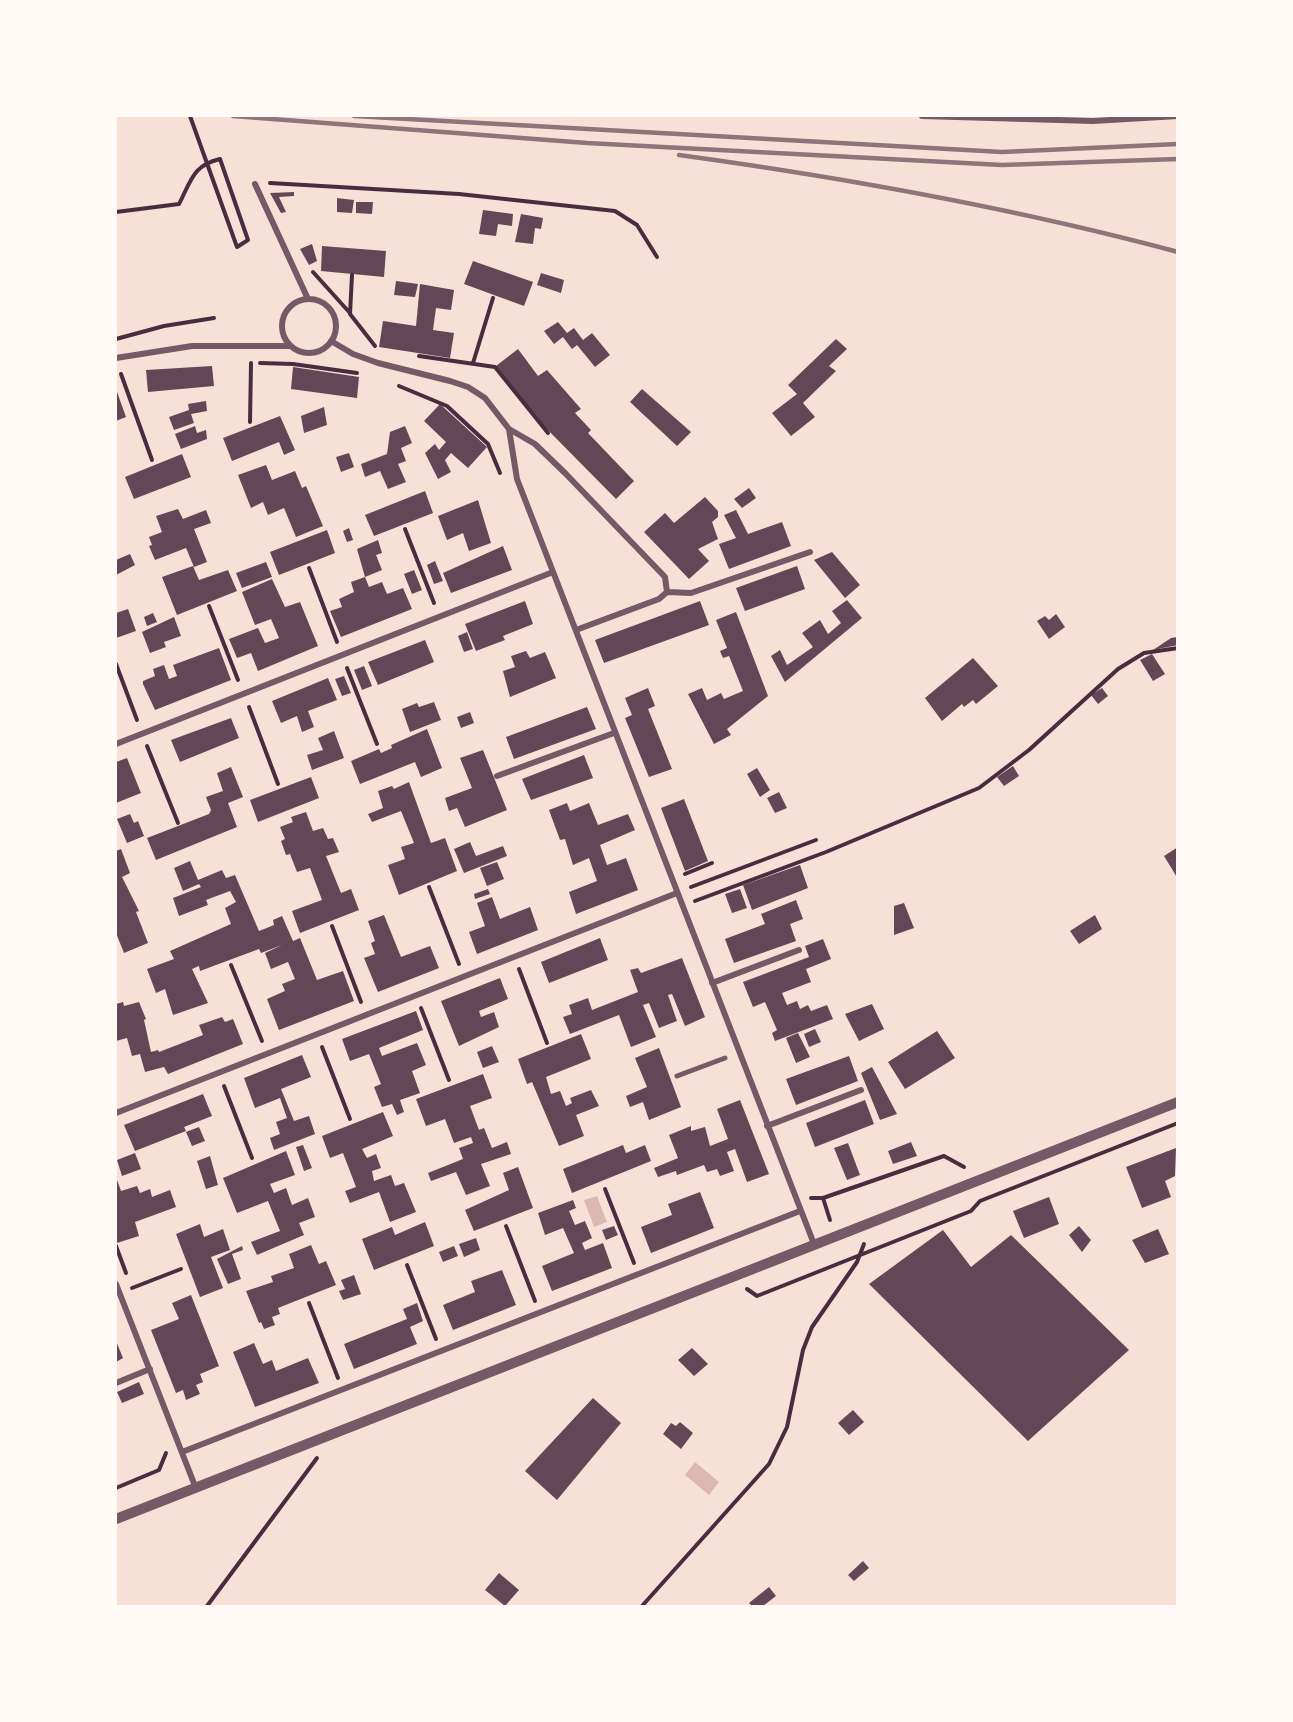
<!DOCTYPE html>
<style>
body{margin:0}
#map{position:relative;width:1293px;height:1722px;overflow:hidden;background:#f7e1d7;font-family:"Roboto Condensed",sans-serif}
canvas{display:block}
.frame{position:absolute;inset:0;border:117px solid #fffaf5;pointer-events:none}
</style>
<div id="map">
<canvas width="1293" height="1722"></canvas>
<div class="frame"></div>
</div>
<script>
const g = document.querySelector('canvas').getContext('2d');
g.lineJoin = 'round';
function fill(path, color) { g.fillStyle = color; g.fill(path, 'evenodd'); }
function strokePath(path, color, width, dash) { g.strokeStyle = color; g.lineWidth = width; g.lineCap = dash ? 'butt' : 'round'; g.setLineDash(dash || []); g.stroke(path); }
fill(new Path2D(`
 M597 1196 607 1222 594 1227 584 1200Z
 M695 1462 719 1482 709 1495 685 1475Z`), '#dcb8b0');
fill(new Path2D(`
 M294 192V196L279 197 286 212 281 213 270 193Z
 M337 198 354 200 352 213 337 212Z
 M356 202H373L372 214 356 213Z
 M483 210 513 214 512 226 498 224 496 236 479 234Z
 M521 214 543 218 541 229 535 228 533 244 515 242Z
 M312 244 317 261 309 265 300 249Z
 M322 246 386 251 384 277 321 271Z
 M473 261 533 282 524 306 464 284Z
 M541 273 564 280 561 293 537 285Z
 M396 281 418 284 415 297 394 295Z
 M420 284 454 290 451 310 436 308 433 330 454 333 450 358 379 347 383 321 416 326Z
 M558 322 567 333 574 328 583 340 592 333 610 355 595 367 577 345 572 349 563 337 554 344 544 331Z
 M836 339 847 349 829 366 836 371 803 403 815 417 791 436 772 413 797 394 788 385Z
 M518 349 538 376 547 370 581 409 575 413 591 430 588 433 634 481 616 499 536 418 496 366Z
 M212 366 214 386 148 392 146 370Z
 M293 367 359 377 357 398 291 389Z
 M116 389 126 417 116 421Z
 M642 389 691 432 677 446 630 402Z
 M206 401 207 411 191 414 194 423 174 430 169 417 189 410 188 404Z
 M440 404 487 447 468 468 451 453 445 460 451 472 438 479 425 453 435 444 439 450 446 442 424 421Z
 M324 407 327 425 304 433 301 416Z
 M280 416 295 450 284 455 279 442 232 461 223 438Z
 M195 426 197 433 206 430 207 439 181 449 175 434Z
 M405 426 412 443 401 448 406 461 398 464 406 482 388 489 380 471 365 477 361 464 387 454 390 432Z
 M349 453 354 467 341 472 336 457Z
 M182 454 191 477 134 499 125 477Z
 M266 465 272 480 295 471 302 488 306 486 323 526 296 537 284 508 268 515 263 502 251 508 238 475Z
 M749 488 756 498 742 508 734 499Z
 M425 491 433 513 374 536 365 515Z
 M705 497 718 511V517L712 522 718 539 698 549 709 561 689 579 644 532 665 513 674 523Z
 M478 500 491 543 469 551 463 533 447 540 438 516Z
 M178 509 183 519 206 510 211 523 194 529 207 562 194 567 186 548 155 560 149 546 152 545 149 537 162 532 156 516Z
 M736 510 748 534 782 522 791 546 729 569 719 544 736 538 724 515Z
 M349 528 353 540 347 542 343 531Z
 M327 530 335 553 279 575 270 552Z
 M378 540 382 553 376 555 382 570 365 577 357 549Z
 M503 546 512 570 451 593 443 573Z
 M832 552 860 585 845 598 814 560Z
 M130 554 135 565 116 575V560Z
 M435 561 443 581 434 584 427 565Z
 M266 562 272 577 242 588 236 573Z
 M193 566 199 580 228 570 237 591 177 615 162 577Z
 M797 566 805 589 745 611 736 588Z
 M414 570 422 590 412 594 404 574Z
 M365 577 369 587 382 582 387 594 403 588 412 609 341 637 330 611 342 607 339 599 354 592 351 582Z
 M272 579 285 607 300 602 318 646 258 671 251 653 237 658 229 639 258 628 265 643 279 638 271 619 255 625 242 592Z
 M847 600 862 618 785 682 771 656 780 650 787 665 813 647 802 633 820 620 828 634 841 623 832 611Z
 M525 601 533 624 503 636 505 640 476 651 465 624Z
 M700 601 709 625 604 663 595 640Z
 M128 609 136 631 116 638V613Z
 M736 612 768 696 727 729 731 735 714 744 688 694 702 688 707 700 721 693 724 699 743 691 729 656 723 658 720 651 727 648 716 620Z
 M153 613 157 622 147 626 144 617Z
 M1056 614 1065 627 1049 639 1037 621 1045 616 1049 620Z
 M174 617 181 636 164 642 166 647 150 653 142 632Z
 M467 632 473 649 464 652 458 636Z
 M1178 637V645L1153 650 1171 638Z
 M425 640 434 662 378 685 368 662Z
 M219 648 231 680 155 710 143 684V681L155 676 153 669 164 665 169 679 177 676 173 665Z
 M526 651 530 658 545 652 556 678 510 697 503 671 515 667 511 656Z
 M1152 654 1165 674 1153 681 1140 660Z
 M973 658 998 686 976 704 973 700 964 707 962 704 942 721 925 698Z
 M364 666 372 686 362 690 354 670Z
 M344 676 351 693 342 696 335 679Z
 M328 678 337 700 308 711 314 727 302 732 297 716 281 723 272 701Z
 M648 688 655 706 648 709 672 769 649 777 625 718 632 715 625 698Z
 M1102 688 1108 696 1098 704 1091 695Z
 M434 702 441 720 410 732 402 709 417 703 419 707Z
 M587 707 596 729 514 759 506 737Z
 M470 712 474 723 461 728 457 717Z
 M231 718 239 738 180 762 171 740Z
 M427 729 442 768 421 777 415 762 360 784 351 761 379 749 381 753 392 748 391 745Z
 M334 731 344 758 312 770 307 755 323 750 318 738Z
 M483 750 507 810 465 827 457 808 449 811 445 798 472 788 460 758Z
 M584 755 593 778 531 800 522 779Z
 M127 758 141 793 116 803V762Z
 M1013 766 1019 776 1004 786 997 777Z
 M231 767 243 797 228 803 237 827 156 860 147 838 209 814 211 810 206 797 223 791 217 773Z
 M757 768 770 790 760 797 747 774Z
 M311 777 319 798 258 822 250 800Z
 M409 782 431 843 445 838 457 871 399 895 388 865 405 859 401 847 414 843 401 811 372 822 368 814 383 808 378 791 392 786 394 789Z
 M779 792 787 808 775 813 767 798Z
 M684 799 708 861 685 871 661 808Z
 M567 803 570 811 589 803 598 825 628 814 635 830 600 845 607 865 626 858 638 890 576 914 569 892 597 881 589 858 573 865 565 839 560 840 549 810Z
 M306 812 313 831 323 828 328 839 333 838 339 852 326 856 341 893 351 889 359 910 300 933 292 911 322 900 310 868 297 872 290 854 286 855 281 841 285 839 280 827 293 822 291 817Z
 M130 814 134 823 138 821 144 836 127 843 117 819Z
 M470 842 476 856 503 846 507 856 464 873 454 849Z
 M1178 847V879L1164 856Z
 M121 849 130 873 122 877 139 911 136 912 148 943 124 953 116 933V851Z
 M190 861 198 880 222 870 226 878 235 875 259 931 274 925 273 920 282 916 293 941 300 938 317 980 343 971 354 1001 279 1030 267 999 285 991 282 984 295 979 288 962 271 969 265 953 282 945 261 953 259 949 200 971 199 966 192 969 208 1003 173 1015 165 989 156 993 147 969 174 959 170 951 231 924 225 908 236 902 230 891 206 900 208 905 179 916 173 898 201 887 199 884 183 891 174 868Z
 M497 862 504 879 487 886 480 868Z
 M800 865 808 888 752 910 743 885Z
 M488 889 490 894 475 899 474 894Z
 M740 889 747 908 732 913 725 894Z
 M492 897 500 919 530 907 538 930 477 954 469 932 485 926 477 903Z
 M796 900 803 919 790 924 796 941 734 963 725 939 765 924 761 914Z
 M904 903 914 928 894 935V906Z
 M384 915 401 957 430 946 439 968 378 992 364 958 375 954 371 943 375 941 368 921Z
 M1095 915 1102 929 1079 944 1070 931Z
 M600 938 608 960 549 983 541 962Z
 M823 939 831 959 806 969 811 982 782 993 787 1005 797 1001 800 1009 808 1005 811 1011 827 1005 833 1019 775 1041 772 1033 777 1030 765 1002 753 1007 743 982 809 957 805 946Z
 M682 958 705 1017 685 1026 672 994 668 995 677 1021 659 1028 649 1003 643 1005 656 1037 631 1047 619 1015 570 1034 563 1017 572 1014 569 1005 588 998 592 1010 638 992 630 970 638 968 641 973Z
 M500 978 508 999 479 1011 481 1017 494 1012 499 1027 459 1046 441 1001Z
 M123 1002 124 1006 139 1002 146 1019 144 1020 151 1052 158 1050 159 1052 203 1035 199 1025 222 1017 225 1022 233 1019 243 1044 168 1074 164 1067 145 1072 140 1054 132 1056 127 1038 116 1041V1004Z
 M872 1004 884 1029 859 1041 845 1014Z
 M416 1011 423 1030 379 1048 382 1056 417 1043 426 1065 412 1071 420 1093 400 1100 404 1112 397 1115 392 1104 382 1107 374 1087 381 1084 369 1054 350 1061 342 1039Z
 M815 1029 821 1042 809 1047 804 1034Z
 M937 1031 955 1058 905 1089 888 1062Z
 M798 1033 810 1057 796 1063 786 1038Z
 M581 1034 591 1059 546 1077 551 1094 560 1091 566 1106 572 1103 570 1098 591 1090 599 1106 576 1115 584 1136 559 1146 532 1082 527 1084 518 1059Z
 M492 1046 499 1062 483 1068 477 1052Z
 M659 1048 681 1107 649 1120 643 1102 630 1107 626 1096 647 1087 635 1058Z
 M302 1055 311 1077 281 1089 294 1121 309 1116 315 1134 274 1150 270 1138 280 1134 276 1122 287 1118 280 1098 255 1108 244 1078Z
 M849 1056 858 1081 796 1105 786 1079Z
 M872 1067 897 1114 880 1120 861 1073Z
 M483 1074 492 1098 470 1106 479 1130 484 1128 492 1148 507 1142 511 1154 481 1164 490 1186 466 1195 456 1172 431 1181 428 1173 463 1159 459 1148 473 1143 471 1137 454 1143 445 1119 426 1126 416 1099Z
 M203 1094 212 1116 184 1127 186 1131 135 1151 124 1125Z
 M740 1100 769 1174 747 1182 735 1149 727 1152 734 1171 720 1176 717 1169 707 1172 704 1165 677 1175 676 1171 658 1177 654 1168 678 1158 669 1135 691 1126V1131L705 1127 710 1146 728 1139 717 1109Z
 M865 1100 874 1124 815 1147 806 1123Z
 M383 1112 393 1136 362 1149 367 1158 376 1154 381 1168 372 1171 374 1181 391 1175 395 1186 404 1183 416 1212 390 1222 379 1192 350 1203 345 1191 356 1187 343 1153 330 1158 322 1136Z
 M199 1127 205 1141 192 1146 186 1132Z
 M911 1142 917 1156 893 1164 888 1151Z
 M848 1143 860 1175 847 1180 834 1148Z
 M303 1145 312 1168 304 1171 296 1147Z
 M623 1145 626 1153 645 1145 651 1161 572 1193 563 1169Z
 M1176 1148 1175 1176 1165 1181 1171 1197 1142 1208 1126 1167Z
 M286 1151 295 1175 270 1184 274 1193 286 1188 292 1205 308 1198 315 1217 299 1223 304 1235 257 1255 251 1242 280 1231 268 1201 237 1213 223 1178Z
 M135 1153 141 1169 122 1176 117 1160Z
 M210 1156 218 1185 206 1189 197 1161Z
 M518 1167 533 1208 474 1231 465 1210 509 1190 503 1173Z
 M116 1177 121 1191 137 1186 140 1193 150 1189 152 1197 170 1190 176 1207 135 1222 139 1236 117 1243Z
 M700 1192 714 1228 651 1253 641 1227 672 1215 668 1204Z
 M1049 1197 1059 1224 1024 1238 1013 1211Z
 M573 1200 576 1208 569 1211 575 1225 585 1221 592 1238 582 1243 585 1250 603 1243 612 1268 552 1291 542 1266 574 1253 563 1228 545 1235 538 1213Z
 M425 1222 434 1246 374 1270 362 1239 392 1227 395 1235Z
 M200 1224 204 1237 223 1229 230 1250 211 1257 223 1288 200 1297 176 1234Z
 M614 1226 618 1235 606 1240 602 1230Z
 M1079 1226 1091 1240 1082 1252 1069 1235Z
 M1158 1229 1169 1254 1145 1263 1132 1240Z
 M943 1230 971 1267 1011 1235 1129 1350 1028 1441 869 1284Z
 M476 1238 480 1250 464 1257 459 1244Z
 M311 1245 319 1264 326 1261 336 1285 278 1308 280 1314 272 1317 275 1325 264 1329 261 1322 259 1323 246 1291 273 1282 271 1276 294 1268 289 1254Z
 M242 1246 243 1250 232 1254 241 1279 228 1284 217 1259Z
 M454 1246 458 1256 443 1262 439 1252Z
 M502 1270 516 1305 453 1330 443 1305 475 1292 471 1281Z
 M354 1275 361 1294 343 1300 339 1291 345 1289 341 1280Z
 M191 1295 219 1366 200 1374 203 1382 196 1385 200 1394 186 1400 183 1390 176 1393 151 1330 179 1319 172 1303Z
 M417 1303 423 1321 410 1327 417 1344 354 1369 344 1344 407 1319 403 1309Z
 M116 1341 123 1358 116 1362Z
 M254 1343 263 1364 272 1360 276 1371 308 1358 319 1383 255 1407 233 1352Z
 M692 1348 708 1364 694 1376 678 1360Z
 M139 1382 144 1394 122 1403 117 1392Z
 M593 1398 621 1423 557 1500 525 1471Z
 M853 1410 864 1422 849 1435 838 1423Z
 M680 1422 693 1433 681 1449 663 1434 671 1423 676 1426Z
 M863 1561 869 1568 854 1581 848 1575Z
 M499 1573 519 1590 505 1606 485 1590Z
 M769 1587 776 1596 763 1606H752L749 1603Z`), '#644757');
strokePath(new Path2D(`
 M270 183 459 194 615 211 637 225 657 257
 M116 212 179 204C191 181 193 165 220 159L248 240 237 247 190 116
 M313 272 350 313
 M352 275 350 314 375 346
 M116 339 164 326 214 318
 M419 356 495 367 548 433
 M260 363 293 364 357 373
 M473 363 493 298
 M121 374 152 460
 M399 386 447 406 488 444 500 473
 M250 422 251 363
 M405 529 434 603
 M309 568 337 642
 M209 606 238 680
 M116 664 137 720
 M347 668 377 744
 M249 707 278 784
 M147 746 178 823
 M685 874 712 863
 M429 887 459 964
 M691 887 816 840
 M695 901 826 852 979 788 1029 750 1118 669 1144 653 1178 648
 M332 926 361 1002
 M231 965 262 1041
 M519 969 547 1043
 M421 1008 449 1080
 M322 1047 350 1119
 M224 1086 252 1158
 M605 1189 634 1263
 M811 1198H823L944 1156 964 1167
 M823 1198 830 1220
 M506 1226 535 1301
 M116 1246 126 1273
 M407 1265 436 1339
 M132 1288 181 1269
 M747 1289 757 1296 971 1211 980 1201 1178 1123
 M309 1303 338 1378
 M116 1488 159 1470 166 1453
 M207 1606 317 1458
 M642 1606 769 1464 787 1427 803 1350 812 1327 857 1262 864 1244`), '#4a2c40', 4);
strokePath(new Path2D(`
 M677 1076 725 1058`), '#755966', 5);
strokePath(new Path2D(`
 M922 116 1093 121 1178 116
 M255 184 308 299
 M282 326a27 27 0 1 1 54 0a27 27 0 1 1-54 0Z
 M331 341 353 354 378 363 450 381 468 387 485 398 509 429 535 444 565 473 665 577 667 592 659 599 576 630
 M116 358 192 346H291
 M509 429 517 479 814 1244
 M667 592 691 593 810 552
 M116 744 553 572
 M497 776 614 733
 M712 983 799 950
 M116 1113 677 893
 M767 1126 861 1090
 M116 1284 195 1486
 M116 1383 150 1369
 M182 1452 800 1211`), '#755966', 6);
strokePath(new Path2D(`
 M116 1519 1178 1102`), '#755966', 10);
strokePath(new Path2D(`
 M233 116 587 143 1002 165 1178 159
 M354 116 1002 152 1178 144
 M679 155C847 178 1014 208 1178 252`), '#8f747c', 4.5);
</script>
